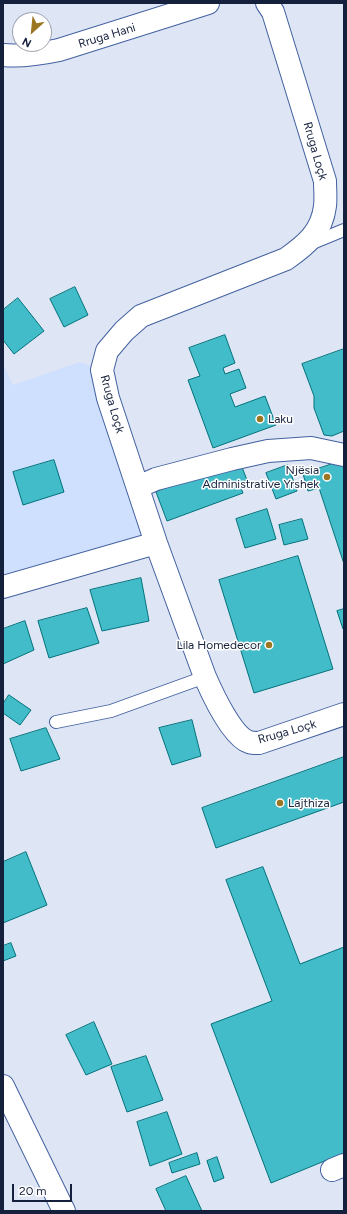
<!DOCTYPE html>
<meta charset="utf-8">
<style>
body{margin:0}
#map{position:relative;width:347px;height:1214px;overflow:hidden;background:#dee5f4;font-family:Figtree,sans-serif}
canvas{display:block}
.frame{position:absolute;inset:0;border:4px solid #15213c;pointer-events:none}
.north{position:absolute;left:12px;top:12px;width:40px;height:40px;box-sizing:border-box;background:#fff;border:1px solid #a1a6b1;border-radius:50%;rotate:207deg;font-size:11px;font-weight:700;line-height:16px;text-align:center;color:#15213c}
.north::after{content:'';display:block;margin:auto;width:14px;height:18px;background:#9b7622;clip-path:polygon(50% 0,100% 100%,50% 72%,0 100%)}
.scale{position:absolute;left:12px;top:1184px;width:60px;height:18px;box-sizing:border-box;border:2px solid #15213c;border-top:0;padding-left:5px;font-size:12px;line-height:14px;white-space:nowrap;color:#15213c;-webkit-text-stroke:3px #fff;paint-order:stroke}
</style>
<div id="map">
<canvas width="347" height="1214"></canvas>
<div class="frame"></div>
<div class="north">N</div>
<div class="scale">20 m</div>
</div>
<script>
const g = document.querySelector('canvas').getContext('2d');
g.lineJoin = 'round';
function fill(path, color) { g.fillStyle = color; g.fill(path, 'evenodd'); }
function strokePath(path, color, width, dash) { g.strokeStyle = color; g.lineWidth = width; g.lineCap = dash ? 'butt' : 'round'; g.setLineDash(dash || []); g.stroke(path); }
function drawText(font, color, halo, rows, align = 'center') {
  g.font = font + ' Figtree,sans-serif'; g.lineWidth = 3; g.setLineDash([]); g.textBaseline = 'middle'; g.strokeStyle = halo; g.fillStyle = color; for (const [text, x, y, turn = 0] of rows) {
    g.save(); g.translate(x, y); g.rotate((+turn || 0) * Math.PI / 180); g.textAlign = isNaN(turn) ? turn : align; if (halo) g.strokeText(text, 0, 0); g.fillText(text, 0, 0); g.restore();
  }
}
fill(new Path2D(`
 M80 362 102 370 156 543 3 587V364L13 385Z`), '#cfdffe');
const building = new Path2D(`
 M75 287 88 315 64 327 50 299Z
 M18 298 44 331 14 354 3 340V310Z
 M225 335 235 363 223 368 225 374 239 369 246 388 230 394 235 407 265 396 276 425 213 448 188 380 200 376 189 348Z
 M344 349V431L332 436 324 435 314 408V396L302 364Z
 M54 460 64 492 23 505 13 472Z
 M344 460V564L319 488 308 491 303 474Z
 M240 462 247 480 239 483 243 493 167 521 156 492Z
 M288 465 297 491 276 499 266 473Z
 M267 509 276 539 245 548 236 519Z
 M302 519 308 539 284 545 279 525Z
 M298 556 333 669 254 693 219 580Z
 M141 578 149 621 102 631 90 590Z
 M87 608 99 643 49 658 38 621Z
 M344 609V629H343L337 611Z
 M25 621 34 650 3 664V629Z
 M9 695 31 710 20 725 3 713V704Z
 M192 720 201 756 172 765 159 728Z
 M46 728 60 759 21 771 10 739Z
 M344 757V802L216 848 202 808Z
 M26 852 47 905 3 923V862Z
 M263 867 300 964 344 947V1153L271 1183 211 1024 272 1001 226 880Z
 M11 943 16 956 3 961V946Z
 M94 1022 112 1064 86 1075 66 1035Z
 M146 1056 163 1100 127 1112 111 1067Z
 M167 1112 182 1154 150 1166 137 1122Z
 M197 1153 200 1164 172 1173 169 1163Z
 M217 1157 224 1178 214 1182 207 1161Z
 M186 1176 202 1211H166L156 1189Z`);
fill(building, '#41bcc8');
strokePath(building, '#01727b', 1);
const lane = new Path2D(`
 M310 244 344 230
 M56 722 111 711 205 677`);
const street = new Path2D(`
 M267 3 273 12 325 181C325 189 326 198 325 206 322 232 306 245 286 259L141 316 124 331 107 351 102 370 108 398 156 543 205 677C212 693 232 737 249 742 252 743 256 743 259 743L344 714
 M3 55C22 57 40 54 59 50L208 3
 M138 487 156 479 232 459 268 451 311 448 344 455
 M3 587 156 543
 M332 1170 344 1165`);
const secondary = new Path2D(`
 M3 1086 64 1211`);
strokePath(lane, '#4361a0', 14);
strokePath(street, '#4361a0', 24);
strokePath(secondary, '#4361a0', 24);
strokePath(lane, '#fff', 12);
strokePath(street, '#fff', 22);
strokePath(secondary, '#fff', 22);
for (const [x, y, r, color] of [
 [260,419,4,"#9b7622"],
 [327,477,4,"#9b7622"],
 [269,645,4,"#9b7622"],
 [280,803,4,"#9b7622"]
]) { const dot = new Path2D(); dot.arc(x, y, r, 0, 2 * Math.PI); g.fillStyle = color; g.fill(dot); strokePath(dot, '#fff', 1.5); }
drawText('12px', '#15213c', '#fff', [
 ["Rruga Hani",107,36,-17],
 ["Rruga Loçk",315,151,74],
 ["Rruga Loçk",112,404,74],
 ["Rruga Loçk",287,732,-16]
]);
drawText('12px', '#15213c', '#fff', [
 ["Laku",268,419],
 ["Njësia",319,470,"right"],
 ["Administrative Yrshek",319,484,"right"],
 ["Lila Homedecor",261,645,"right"],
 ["Lajthiza",288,803]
], 'left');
</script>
